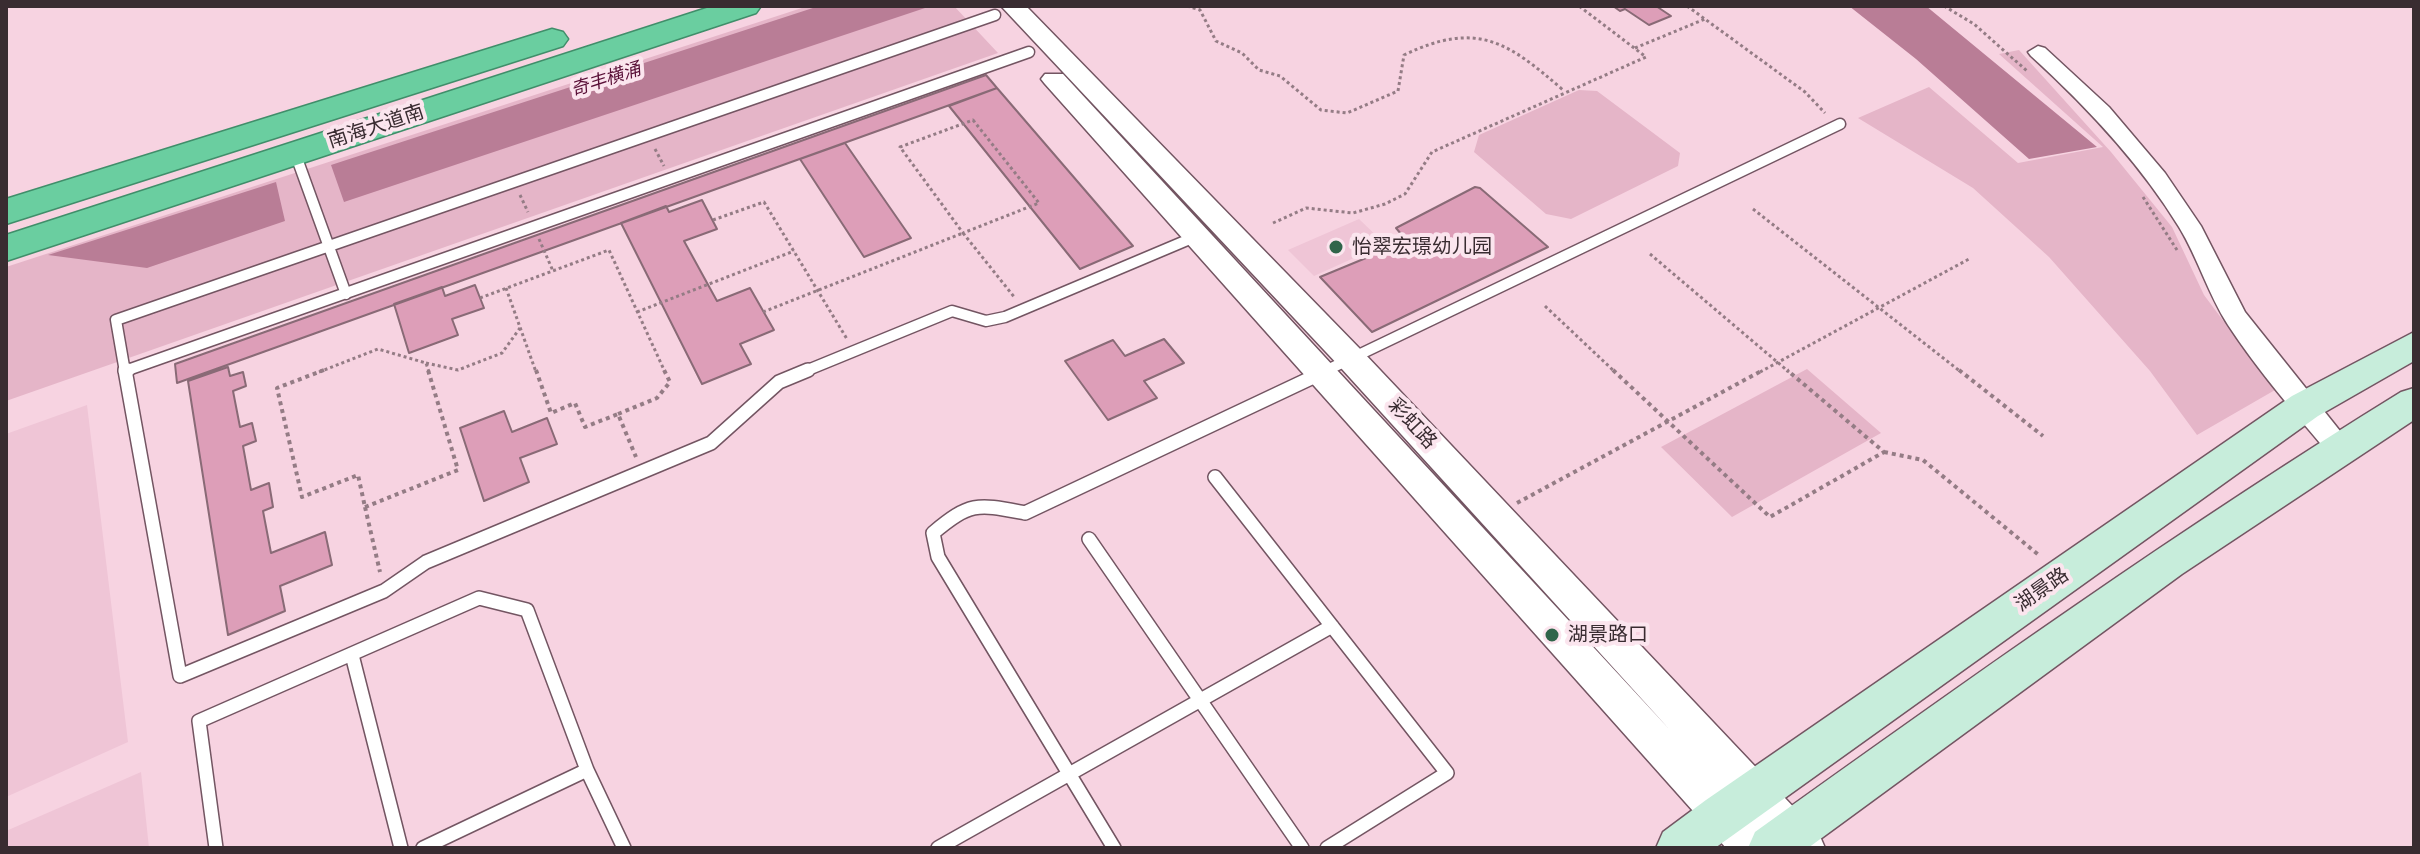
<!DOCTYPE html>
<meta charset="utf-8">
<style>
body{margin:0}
#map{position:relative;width:2420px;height:854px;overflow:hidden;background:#f7d3e1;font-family:Merriweather,serif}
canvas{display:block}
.frame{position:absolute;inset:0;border:8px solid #392c31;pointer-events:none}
</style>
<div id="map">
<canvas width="2420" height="854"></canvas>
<div class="frame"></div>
</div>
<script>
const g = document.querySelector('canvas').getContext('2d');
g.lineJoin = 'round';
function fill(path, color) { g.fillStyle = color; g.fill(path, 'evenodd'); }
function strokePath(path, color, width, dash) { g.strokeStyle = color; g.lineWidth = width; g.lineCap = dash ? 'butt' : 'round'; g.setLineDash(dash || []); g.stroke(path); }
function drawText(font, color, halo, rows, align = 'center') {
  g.font = font + ' Merriweather,"Noto Sans SC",serif'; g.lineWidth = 8; g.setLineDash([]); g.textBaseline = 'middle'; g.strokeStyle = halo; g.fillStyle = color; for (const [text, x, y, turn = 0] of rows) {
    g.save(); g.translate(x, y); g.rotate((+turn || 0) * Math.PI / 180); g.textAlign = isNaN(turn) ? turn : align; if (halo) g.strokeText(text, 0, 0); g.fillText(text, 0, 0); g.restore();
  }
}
fill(new Path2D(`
 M1359 219 1385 244 1314 276 1288 250Z
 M87 405 128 742 6 797V434Z
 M141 772 149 848H6V831Z`), '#efc5d6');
fill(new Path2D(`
 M808 6H954L998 53 6 401V267Z
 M2019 50 2111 152 2172 227 2204 295 2275 390 2197 435 2150 371 2049 257 1973 188 1858 118 1929 87 2018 163 2103 147 1999 54Z
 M1579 90 1597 91 1680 153 1678 166 1571 219 1546 214 1474 152 1479 135Z
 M1807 369 1881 433 1732 517 1661 447Z`), '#e5b5c8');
fill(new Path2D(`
 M819 6H931L344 202 331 165Z
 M1849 6H1926L2097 147 2029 159 1916 59Z
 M276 182 285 221 147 268 48 255Z`), '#b97d96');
const building = new Path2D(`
 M1613 6H1656L1671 16 1649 25 1625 9 1620 11Z
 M986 75 997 88 177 383 175 364Z
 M997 88 1133 246 1080 269 949 106Z
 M845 143 911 238 864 257 800 159Z
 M1475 187 1480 188 1548 247 1372 332 1320 277 1407 241 1396 228Z
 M702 200 717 229 684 241 717 301 750 288 774 330 740 344 751 364 702 384 621 223 666 206 669 212Z
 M475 285 484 308 452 319 458 335 409 353 394 304 442 287 445 296Z
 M1164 339 1184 363 1144 381 1157 398 1108 420 1065 361 1113 340 1125 356Z
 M228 367 230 376 243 372 246 386 233 391 240 427 252 423 256 441 243 446 251 490 269 483 273 507 263 511 271 553 325 532 332 565 280 586 285 611 228 635 188 381Z
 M504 411 512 432 547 418 557 444 520 458 529 482 484 501 460 428Z`);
fill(building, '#dd9eb8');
strokePath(building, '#896a76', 2);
const serviceFar1 = new Path2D(`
 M295 153 346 294
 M125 371 1029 52
 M125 372 116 320 995 15
 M803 372 952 311 986 321 1005 317 1197 236
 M1323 372 1840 124`);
const service = new Path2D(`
 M125 370 180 676 384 591 426 562 711 443 779 382 808 370
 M125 371 128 370
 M1215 477 1447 773 1327 848
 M1089 539 1302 848
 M352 655 401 848
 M216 848 199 721 479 598 527 610 587 770 624 848
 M423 848 587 770
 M938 848 1332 626
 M1114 848 938 557 933 533C971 501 978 504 1025 513L1328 370`);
const minor = new Path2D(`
 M2038 46 2045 48 2109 107 2165 173 2201 226 2245 312 2348 441 2352 448 2348 455 2339 458 2330 455C2295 413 2258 371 2228 325 2208 294 2198 258 2179 227 2139 162 2087 107 2031 56L2028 52Z`);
const tertiary = new Path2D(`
 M1001 6H1026L1363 352 1819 834 1825 848H1778L1769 837 1773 848H1726L1045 84 1041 79 1045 74H1063L1670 730 1341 368Z`);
const secondary = new Path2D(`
 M2414 332V361L2318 416 1715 848H1656L1663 832 1706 800 2292 396Z
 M2414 388V420L2182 574 1808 848H1748L1755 832C1967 680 2179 529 2401 392Z`);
const trunk = new Path2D(`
 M713 6H761L756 13 6 261V235Z
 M552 29 563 32 568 39 563 46 6 224V199Z`);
strokePath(serviceFar1, '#735562', 13);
strokePath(service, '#735562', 16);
strokePath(minor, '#735562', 3);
strokePath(tertiary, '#735562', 3);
strokePath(secondary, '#735562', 3);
strokePath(trunk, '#408e6a', 3);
strokePath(new Path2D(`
 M1187 6 1200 10 1216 41 1242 53 1259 70 1280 76 1321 110 1347 113 1398 91 1404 55C1477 20 1508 42 1563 90
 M1687 6 1805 92 1825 113
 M1944 6 1974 24 2027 71
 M1635 48 1705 19
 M973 120 1039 203 963 233 900 147Z
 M655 149 664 166
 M520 195 528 212
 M2143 197 2177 250
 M1753 209 1961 372
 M713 220 764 202 847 339
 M1273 223 1306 208 1353 213 1385 204 1405 194 1432 152 1646 57 1579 6
 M963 233 1015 298
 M539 239 553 271
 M1650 254 1789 372
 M506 288 536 372
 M480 298 609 250 665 372
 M1545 306 1615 372
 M637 312 794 251
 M763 312 963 233
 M426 363 458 370 502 353 520 328
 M319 372 378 349 426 363 429 372
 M1760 372 1969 259`), '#947c85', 3, [3, 3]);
strokePath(new Path2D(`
 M324 370 277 388 302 497 358 475 365 507
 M536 370 551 413 575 403 585 427 618 414 636 457
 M1613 370 1770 517 1884 452 1787 370
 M1959 370 2043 436
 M618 414 657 398 670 382 664 370
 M1884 452 1923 460 2040 556
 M1517 503 1763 370
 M365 507 380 572
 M365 507 458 470 428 370`), '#947c85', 4, [4, 4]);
strokePath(serviceFar1, '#fff', 10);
strokePath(service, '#fff', 13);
fill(minor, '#fff');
fill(tertiary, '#fff');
fill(secondary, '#c7eddb');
fill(trunk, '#6acea0');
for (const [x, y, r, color] of [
 [1336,247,8,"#30654a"],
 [1552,635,8,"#30654a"]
]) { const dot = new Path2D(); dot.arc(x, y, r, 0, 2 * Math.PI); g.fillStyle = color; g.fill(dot); strokePath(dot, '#fbe5ee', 3); }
drawText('italic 18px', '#580e36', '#fbe5ee', [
 ["奇丰横涌",606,80,-18]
]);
drawText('20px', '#392c31', '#fbe5ee', [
 ["南海大道南",376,127,-18],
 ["彩虹路",1412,424,47],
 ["湖景路",2042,590,-35]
]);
drawText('20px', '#392c31', '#fbe5ee', [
 ["怡翠宏璟幼儿园",1352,247],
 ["湖景路口",1568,635]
], 'left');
</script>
